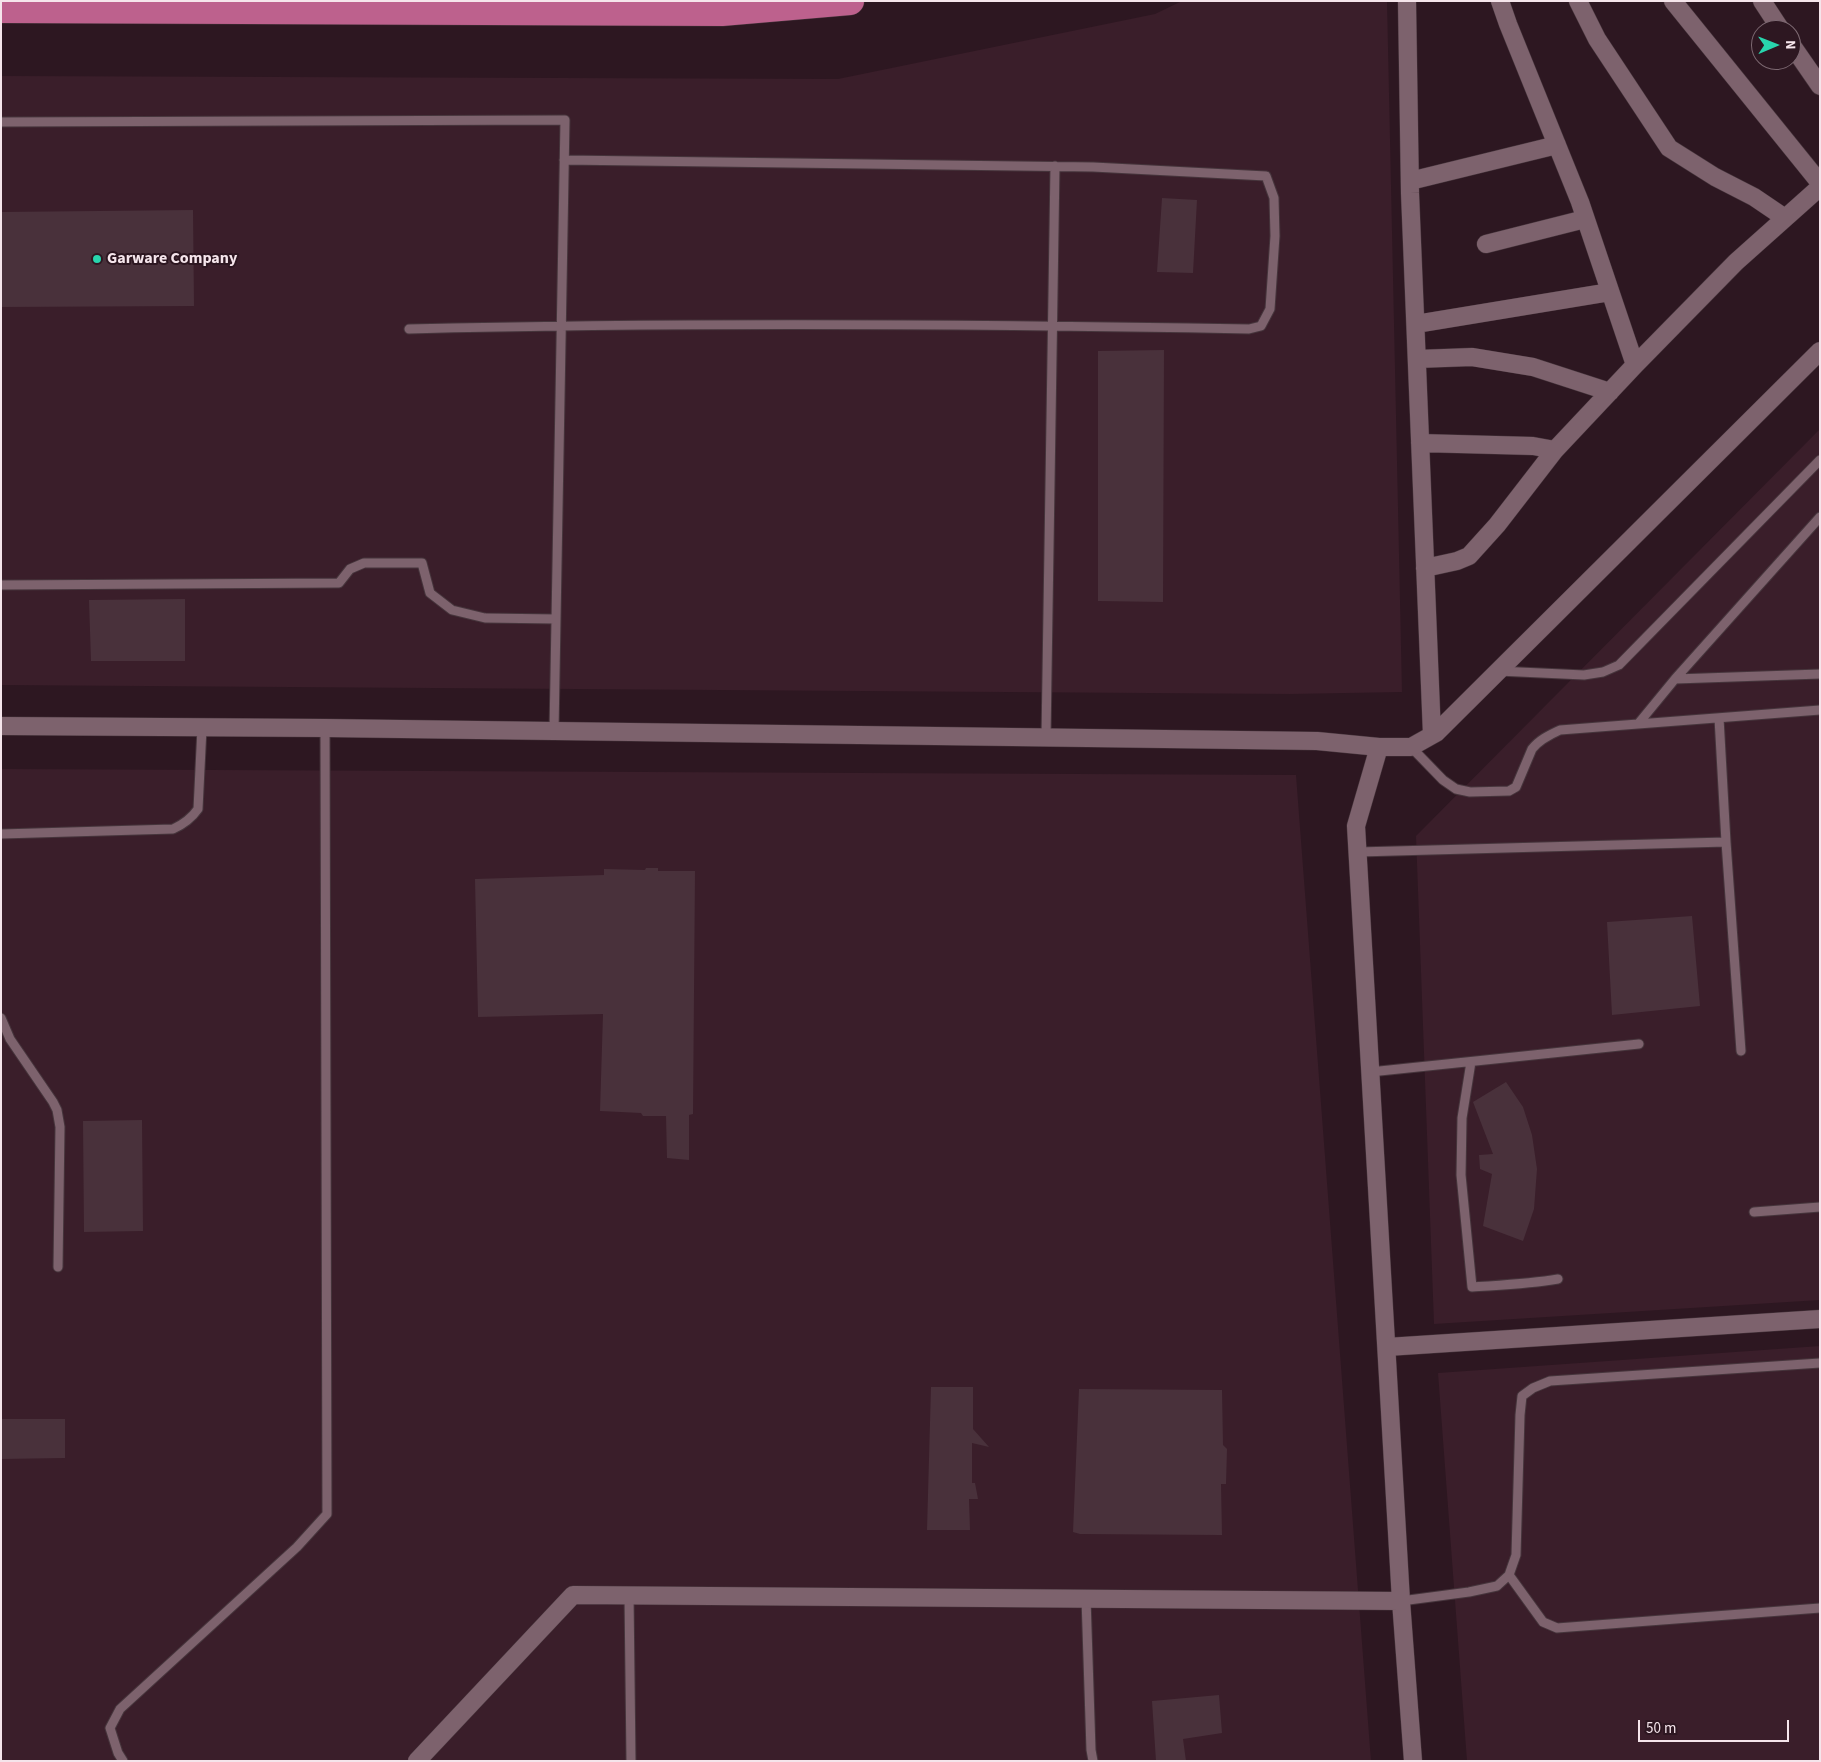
<!DOCTYPE html>
<style>
body{margin:0}
#map{position:relative;width:1821px;height:1762px;overflow:hidden;background:#2d1721;font-family:"Source Sans 3",sans-serif}
canvas{display:block}
.frame{position:absolute;inset:0;border:2px solid #f5e5eb;pointer-events:none}
.north{position:absolute;left:1751px;top:20px;width:50px;height:50px;box-sizing:border-box;background:#2d1721;border:1px solid #7d6972;border-radius:50%;rotate:89deg;font-size:14px;font-weight:700;line-height:20px;text-align:center;color:#f5e5eb}
.north::after{content:'';display:block;margin:auto;width:18px;height:22px;background:#28d5ad;clip-path:polygon(50% 0,100% 100%,50% 72%,0 100%)}
.scale{position:absolute;left:1638px;top:1720px;width:151px;height:22px;box-sizing:border-box;border:2px solid #f5e5eb;border-top:0;padding-left:6px;font-size:15px;line-height:18px;white-space:nowrap;color:#f5e5eb;-webkit-text-stroke:4px #2d1721;paint-order:stroke}
</style>
<div id="map">
<canvas width="1821" height="1762"></canvas>
<div class="frame"></div>
<div class="north">N</div>
<div class="scale">50 m</div>
</div>
<script>
const g = document.querySelector('canvas').getContext('2d');
g.lineJoin = 'round';
function fill(path, color) { g.fillStyle = color; g.fill(path, 'evenodd'); }
function strokePath(path, color, width, dash) { g.strokeStyle = color; g.lineWidth = width; g.lineCap = dash ? 'butt' : 'round'; g.setLineDash(dash || []); g.stroke(path); }
function drawText(font, color, halo, rows, align = 'center') {
  g.font = font + ' "Source Sans 3",sans-serif'; g.lineWidth = 4; g.setLineDash([]); g.textBaseline = 'middle'; g.strokeStyle = halo; g.fillStyle = color; for (const [text, x, y, turn = 0] of rows) {
    g.save(); g.translate(x, y); g.rotate((+turn || 0) * Math.PI / 180); g.textAlign = isNaN(turn) ? turn : align; if (halo) g.strokeText(text, 0, 0); g.fillText(text, 0, 0); g.restore();
  }
}
fill(new Path2D(`
 M1182 1H1387L1402 692 1290 694 1 685V76L838 79 1155 14Z
 M1820 429V1300L1434 1324 1416 836Z
 M1 769 1296 775 1371 1761H1Z
 M1820 1346V1761H1467L1438 1373Z`), '#3a1e2a');
fill(new Path2D(`
 M1162 198 1197 200 1193 273 1157 272Z
 M193 210 194 306 1 307V212Z
 M1164 350 1163 602 1098 601V351Z
 M185 599V661H91L89 600Z
 M646 868H658V871H695L693 1114 689 1115V1160L667 1158 666 1116H643L641 1113 600 1111 603 1014 478 1017 475 879 604 875V869L645 870Z
 M1692 916 1700 1006 1612 1015 1607 922Z
 M1506 1082 1523 1107 1532 1135 1537 1169 1534 1209 1523 1241 1483 1226 1492 1174 1480 1169 1479 1155 1493 1154 1473 1102Z
 M142 1120 143 1231 84 1232 83 1121Z
 M931 1387H973V1429L989 1447 972 1443V1483H975L978 1499H969L970 1530H927Z
 M1079 1389 1222 1390 1223 1445 1227 1449 1226 1484H1221L1222 1535 1080 1534 1073 1532Z
 M1 1419H65V1458L1 1459Z
 M1219 1695 1222 1733 1183 1739 1186 1761H1156L1152 1701Z`), '#49313b');
const service = new Path2D(`
 M1 122 565 120 554 731
 M409 329C689 322 969 324 1249 329L1261 326 1270 309 1275 236 1274 198 1266 176 1093 167 564 160
 M1 585 339 583 350 569 364 563H422L430 593 452 610 485 618 556 619
 M1498 671 1584 675 1603 672 1619 665 1820 460
 M1675 679 1820 674
 M1719 718 1726 842 1741 1051
 M1638 724 1820 710
 M1046 738 1055 166
 M1411 747 1443 780 1456 789 1470 792 1509 791 1516 787 1532 749C1539 740 1549 735 1560 730L1638 724 1675 679 1820 517
 M1 834 173 829C184 824 191 819 198 809L202 728
 M1358 852 1726 842
 M1 1018 10 1039 53 1102 57 1110 60 1127 58 1267
 M1471 1062 1462 1118 1461 1175 1472 1287C1501 1285 1529 1284 1558 1279
 M1370 1072 1639 1044
 M1754 1212 1820 1207
 M1509 1575 1543 1622 1557 1628 1820 1608
 M629 1595 631 1761
 M1086 1598 1091 1750 1093 1761
 M1401 1601 1469 1592 1497 1586 1509 1575 1516 1555 1520 1415 1522 1396 1533 1388 1550 1381 1820 1363
 M123 1761 118 1753 110 1728 120 1709 297 1547 327 1514 325 728`);
const minor = new Path2D(`
 M1407 1 1410 193 1432 735
 M1500 1 1508 24 1580 202 1635 365
 M1578 1 1597 39 1669 148 1715 177 1754 197 1785 218
 M1673 1 1820 183
 M1762 1 1781 30
 M1791 44 1820 86
 M1410 181 1557 145
 M1486 244 1585 219
 M1416 324 1610 292
 M1417 359 1472 357 1533 367 1610 392
 M1420 443 1533 446 1555 450
 M1425 568 1457 561 1469 556 1497 525 1555 450 1635 365 1736 262 1820 187
 M1 726 325 728 1317 741 1379 747H1411L1436 733 1820 351
 M1379 747 1356 826 1401 1601 1413 1761
 M1387 1347 1820 1319
 M417 1761 573 1595 1401 1601`);
const trunk = new Path2D(`
 M1 9 722 12 850 1`);
strokePath(service, '#46353c', 11);
strokePath(minor, '#46353c', 19);
strokePath(trunk, '#46353c', 29);
strokePath(service, '#7d626d', 9);
strokePath(minor, '#7d626d', 18);
strokePath(trunk, '#bd618d', 28);
for (const [x, y, r, color] of [
 [97,259,5,"#28d5ad"]
]) { const dot = new Path2D(); dot.arc(x, y, r, 0, 2 * Math.PI); g.fillStyle = color; g.fill(dot); strokePath(dot, '#2d1721', 2); }
drawText('bold 16px', '#f5e5eb', '#2d1721', [
 ["Garware Company",107,259]
], 'left');
</script>
